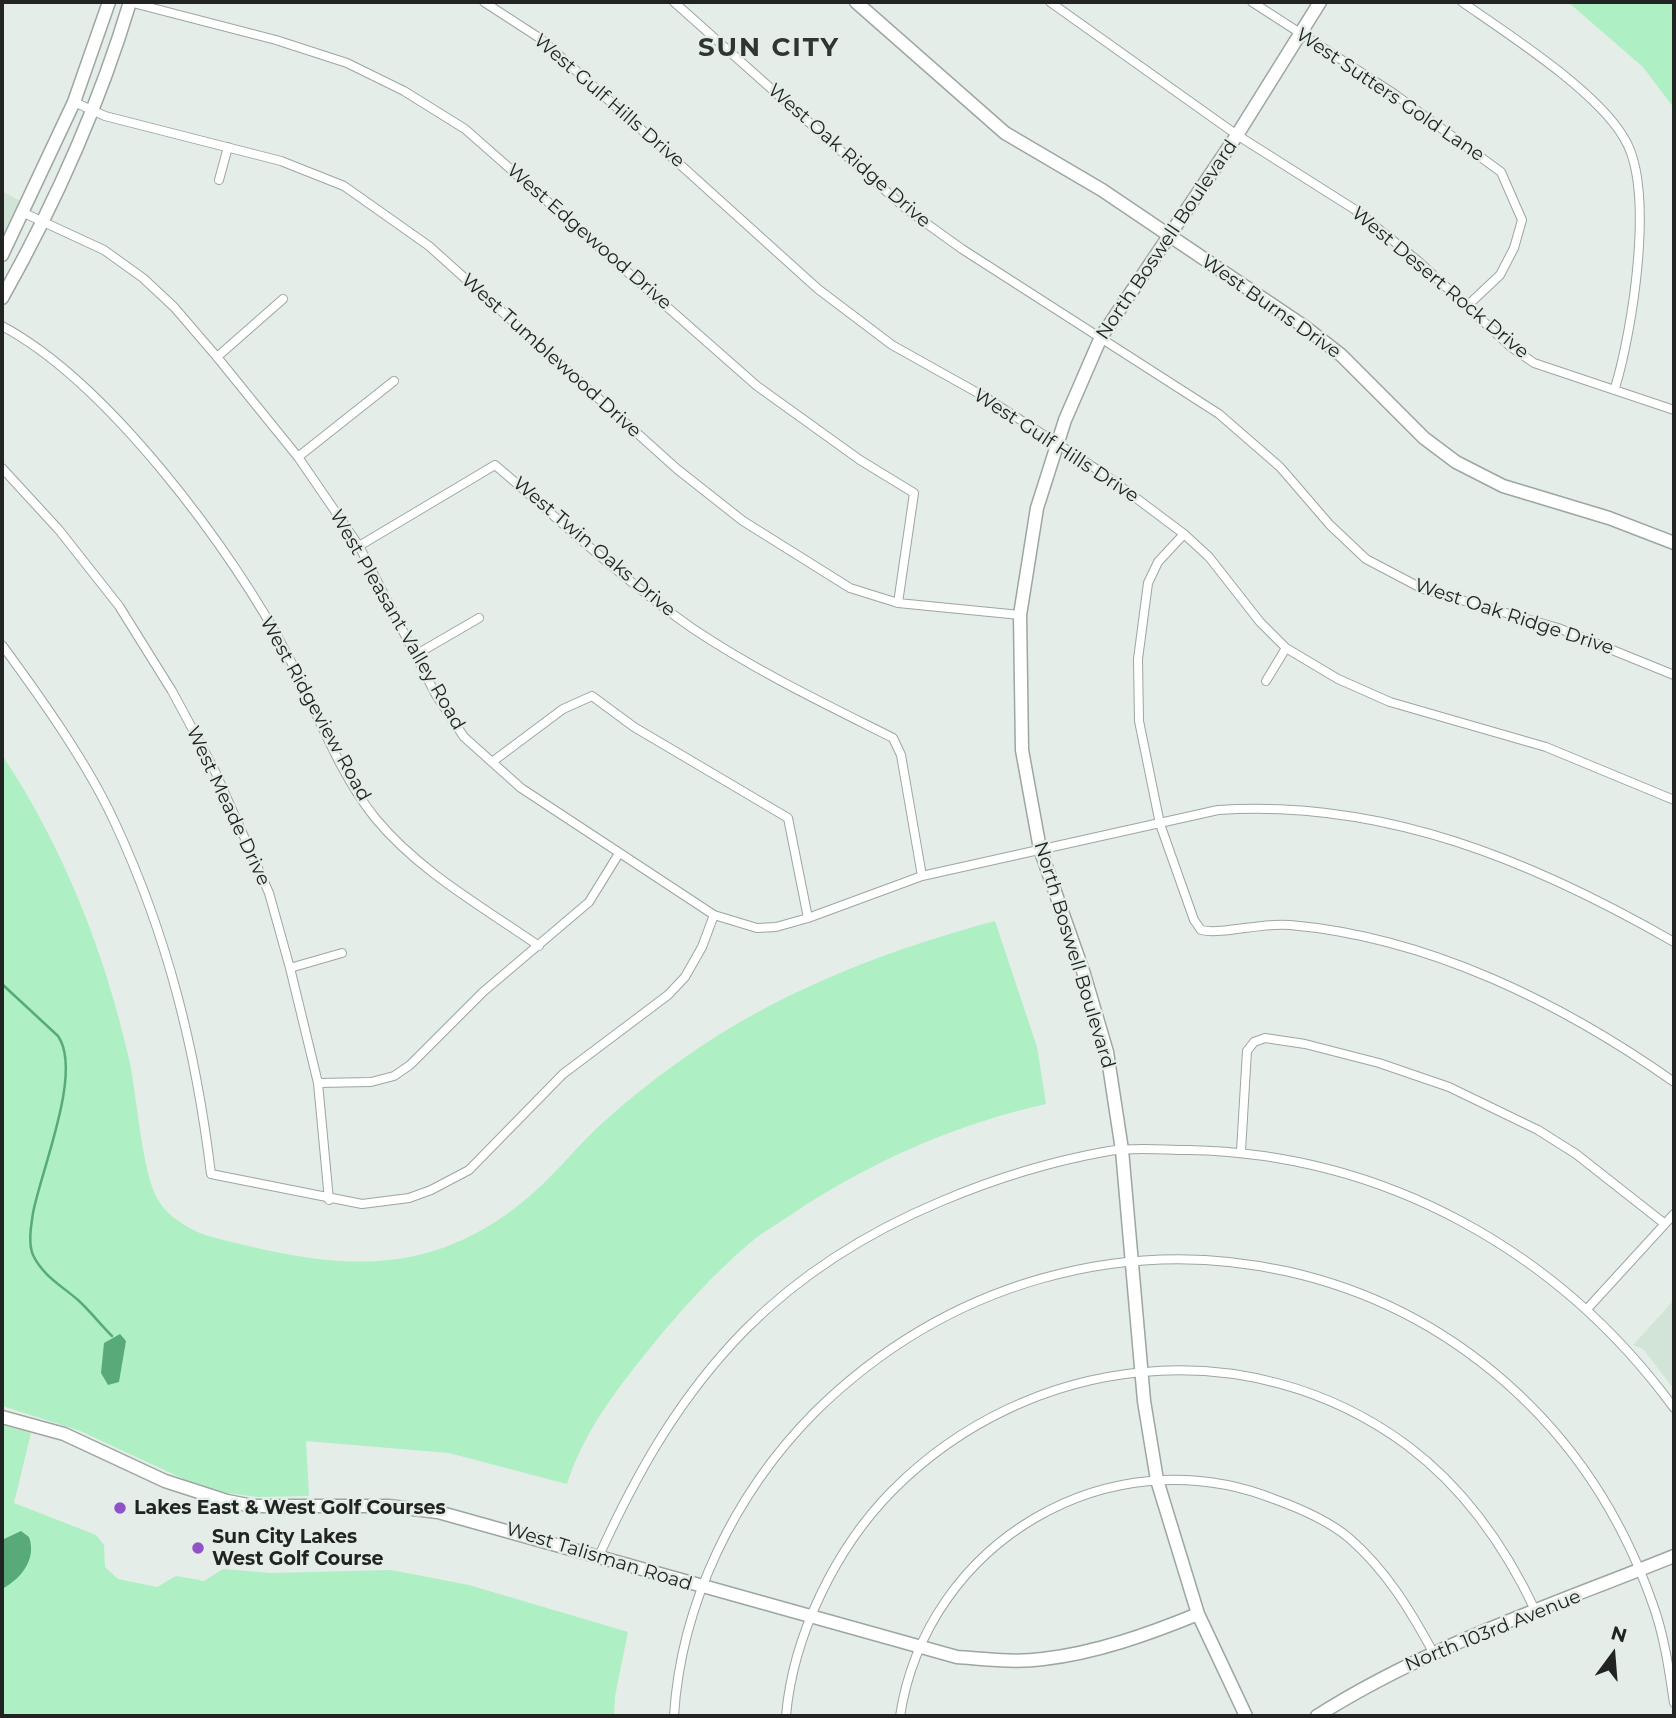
<!DOCTYPE html>
<style>
body{margin:0}
#map{position:relative;width:1676px;height:1718px;overflow:hidden;background:#e4ede7;font-family:Montserrat,sans-serif}
canvas{display:block}
.frame{position:absolute;inset:0;border:4px solid #212422;pointer-events:none}
.north{position:absolute;left:1578px;top:1620px;width:70px;height:70px;-webkit-text-stroke:5px #e4ede7;paint-order:stroke;rotate:16deg;font-size:19px;font-weight:700;line-height:28px;text-align:center;color:#212422}
.north::after{content:'';display:block;margin:auto;width:24px;height:32px;background:#212422;clip-path:polygon(50% 0,100% 100%,50% 72%,0 100%)}
</style>
<div id="map">
<canvas width="1676" height="1718"></canvas>
<div class="frame"></div>
<div class="north">N</div>
</div>
<script>
const g = document.querySelector('canvas').getContext('2d');
g.lineJoin = 'round';
function fill(path, color) { g.fillStyle = color; g.fill(path, 'evenodd'); }
function strokePath(path, color, width, dash) { g.strokeStyle = color; g.lineWidth = width; g.lineCap = dash ? 'butt' : 'round'; g.setLineDash(dash || []); g.stroke(path); }
function drawText(font, color, halo, rows, align = 'center') {
  g.font = font + ' Montserrat,sans-serif'; g.lineWidth = 5; g.setLineDash([]); g.textBaseline = 'middle'; g.strokeStyle = halo; g.fillStyle = color; for (const [text, x, y, turn = 0] of rows) {
    g.save(); g.translate(x, y); g.rotate((+turn || 0) * Math.PI / 180); g.textAlign = isNaN(turn) ? turn : align; if (halo) g.strokeText(text, 0, 0); g.fillText(text, 0, 0); g.restore();
  }
}
fill(new Path2D(`
 M2 191 24 203 2 240Z
 M1674 1300V1389L1643 1349 1633 1345Z`), '#d2e3d7');
fill(new Path2D(`
 M1568 2H1674V108L1643 67Z
 M2 755C63 846 105 953 129 1059 137 1095 142 1174 158 1200 168 1217 187 1228 205 1235 325 1267 422 1285 525 1200 551 1179 572 1152 596 1129 628 1099 663 1072 700 1047 790 987 891 949 995 921L1037 1047 1046 1104C956 1124 872 1161 795 1212 781 1222 764 1231 751 1242 712 1275 678 1313 646 1353 613 1394 583 1434 567 1484L449 1453 306 1441 309 1496 257 1497 228 1493 188 1481 78 1430 2 1406Z
 M2 1425 31 1433 14 1503 96 1535 104 1545 105 1567 118 1579 157 1587 176 1576 204 1581 223 1569 271 1573 391 1570 469 1585 628 1632 615 1696 614 1716H2Z`), '#aeefc4');
fill(new Path2D(`
 M120 1334 126 1341 119 1382 108 1385 101 1373 104 1343Z
 M21 1531 29 1537C37 1559 21 1579 2 1589V1540Z`), '#58ab79');
strokePath(new Path2D(`
 M2 984 58 1036C83 1072 41 1170 33 1213 31 1226 28 1243 33 1255 43 1276 62 1286 78 1300 90 1311 100 1324 112 1336`), '#58ab79', 2.5);
const street = new Path2D(`
 M129 2 276 40 347 63 404 91 465 129 757 386 860 460 914 493 898 603
 M484 2 541 39 818 289 892 345 985 397 1104 474 1184 534 1209 557 1260 622 1286 648 1338 679 1390 702 1546 747 1674 800
 M674 2 905 208 962 249 1219 414 1280 467 1330 525 1366 559 1423 589 1558 628 1674 675
 M1050 2 1237 135 1354 209 1418 261 1511 347 1534 363 1674 410
 M1252 2 1393 93 1501 172 1522 220 1514 248 1500 275 1467 306
 M1462 2C1508 34 1597 91 1624 138 1656 189 1632 332 1615 388
 M74 102 105 116 281 161 344 186 429 246 677 469 743 521 850 588 898 603 1020 615
 M219 180 228 147
 M24 213 104 250 143 278 174 307 217 357 298 457 359 546 436 695 464 737 521 788 714 915 757 928 776 927 808 918 922 876 1218 810C1384 799 1533 861 1674 942
 M2 326C107 382 233 550 288 656 317 710 337 771 376 819 420 872 483 907 539 946
 M217 357 283 299
 M298 457 394 381
 M2 468 59 530 119 606 172 691 214 769 269 893 290 968 318 1083 329 1200
 M1184 534 1158 562 1148 583 1138 659 1139 721 1160 824 1194 920 1201 930C1222 935 1262 922 1290 925 1428 937 1562 1003 1674 1082
 M359 546 495 465C560 520 622 579 692 628 756 671 825 704 893 738L901 755 922 876
 M2 645C41 698 88 764 115 823 168 937 196 1051 211 1174L362 1204 409 1198 431 1190 469 1170 563 1074 668 995 685 977 702 947 714 915
 M417 654 479 618
 M1266 681 1286 648
 M492 762 563 709 592 696 634 727 788 818 808 918
 M290 968 342 953
 M318 1083 371 1082 394 1076 410 1065 483 992 589 902 618 855
 M1241 1151 1247 1051 1254 1042 1265 1038 1305 1044 1379 1063 1449 1087 1538 1130 1576 1154 1665 1224
 M1588 1308 1674 1214
 M598 1558C637 1472 680 1396 746 1329 802 1273 870 1231 942 1201 994 1179 1052 1161 1109 1151 1135 1147 1163 1150 1189 1150 1385 1154 1559 1251 1674 1408
 M674 1716C681 1603 735 1493 814 1413 1085 1145 1524 1240 1652 1602 1664 1634 1669 1669 1674 1703
 M786 1716C793 1635 836 1548 892 1491 1030 1352 1249 1328 1408 1446 1465 1489 1506 1548 1536 1612
 M900 1716C927 1542 1109 1434 1274 1499 1299 1508 1329 1521 1349 1538 1386 1570 1410 1610 1433 1652`);
const secondary = new Path2D(`
 M856 2 1005 133 1102 190 1305 327 1341 355 1424 438 1456 462 1503 486 1609 518 1674 543
 M2 255 74 102 109 2
 M2 298C55 204 99 105 130 2
 M2 1417 64 1434 165 1481 227 1501 253 1506H388L438 1512 957 1657C985 1659 1015 1663 1043 1659 1096 1653 1149 1634 1198 1614
 M1246 1716 1198 1614 1157 1480 1144 1401 1122 1150 1107 1052 1084 974 1040 849 1022 750 1020 615 1037 508 1065 420 1101 337 1237 135 1320 2
 M1317 1716C1427 1646 1553 1605 1674 1556`);
strokePath(street, '#9da6a0', 10);
strokePath(secondary, '#9da6a0', 15);
strokePath(street, '#fff', 8);
strokePath(secondary, '#fff', 12);
for (const [x, y, r, color] of [
 [120,1508,7,"#9052c8"],
 [198,1548,7,"#9052c8"]
]) { const dot = new Path2D(); dot.arc(x, y, r, 0, 2 * Math.PI); g.fillStyle = color; g.fill(dot); strokePath(dot, '#e4ede7', 2.5); }
drawText('19px', '#212422', '#e4ede7', [
 ["West Sutters Gold Lane",1390,95,34],
 ["West Gulf Hills Drive",609,101,41],
 ["West Oak Ridge Drive",849,156,41],
 ["West Edgewood Drive",589,237,41],
 ["North Boswell Boulevard",1167,240,-56],
 ["West Desert Rock Drive",1440,283,40],
 ["West Burns Drive",1271,307,35],
 ["West Tumblewood Drive",551,356,42],
 ["West Gulf Hills Drive",1056,446,33],
 ["West Twin Oaks Drive",594,547,40],
 ["West Oak Ridge Drive",1514,617,18],
 ["West Pleasant Valley Road",397,620,60],
 ["West Ridgeview Road",315,709,61],
 ["West Meade Drive",228,806,65],
 ["North Boswell Boulevard",1074,955,73],
 ["West Talisman Road",599,1557,17],
 ["North 103rd Avenue",1493,1631,-22]
]);
drawText('bold 19px', '#212422', '#e4ede7', [
 ["Lakes East & West Golf Courses",134,1508],
 ["Sun City Lakes",212,1537],
 ["West Golf Course",212,1559]
], 'left');
g.letterSpacing = '2px';
drawText('bold 26px', '#2f3631', '#e4ede7', [
 ["SUN CITY",769,48]
]);
g.letterSpacing = '0px';
</script>
